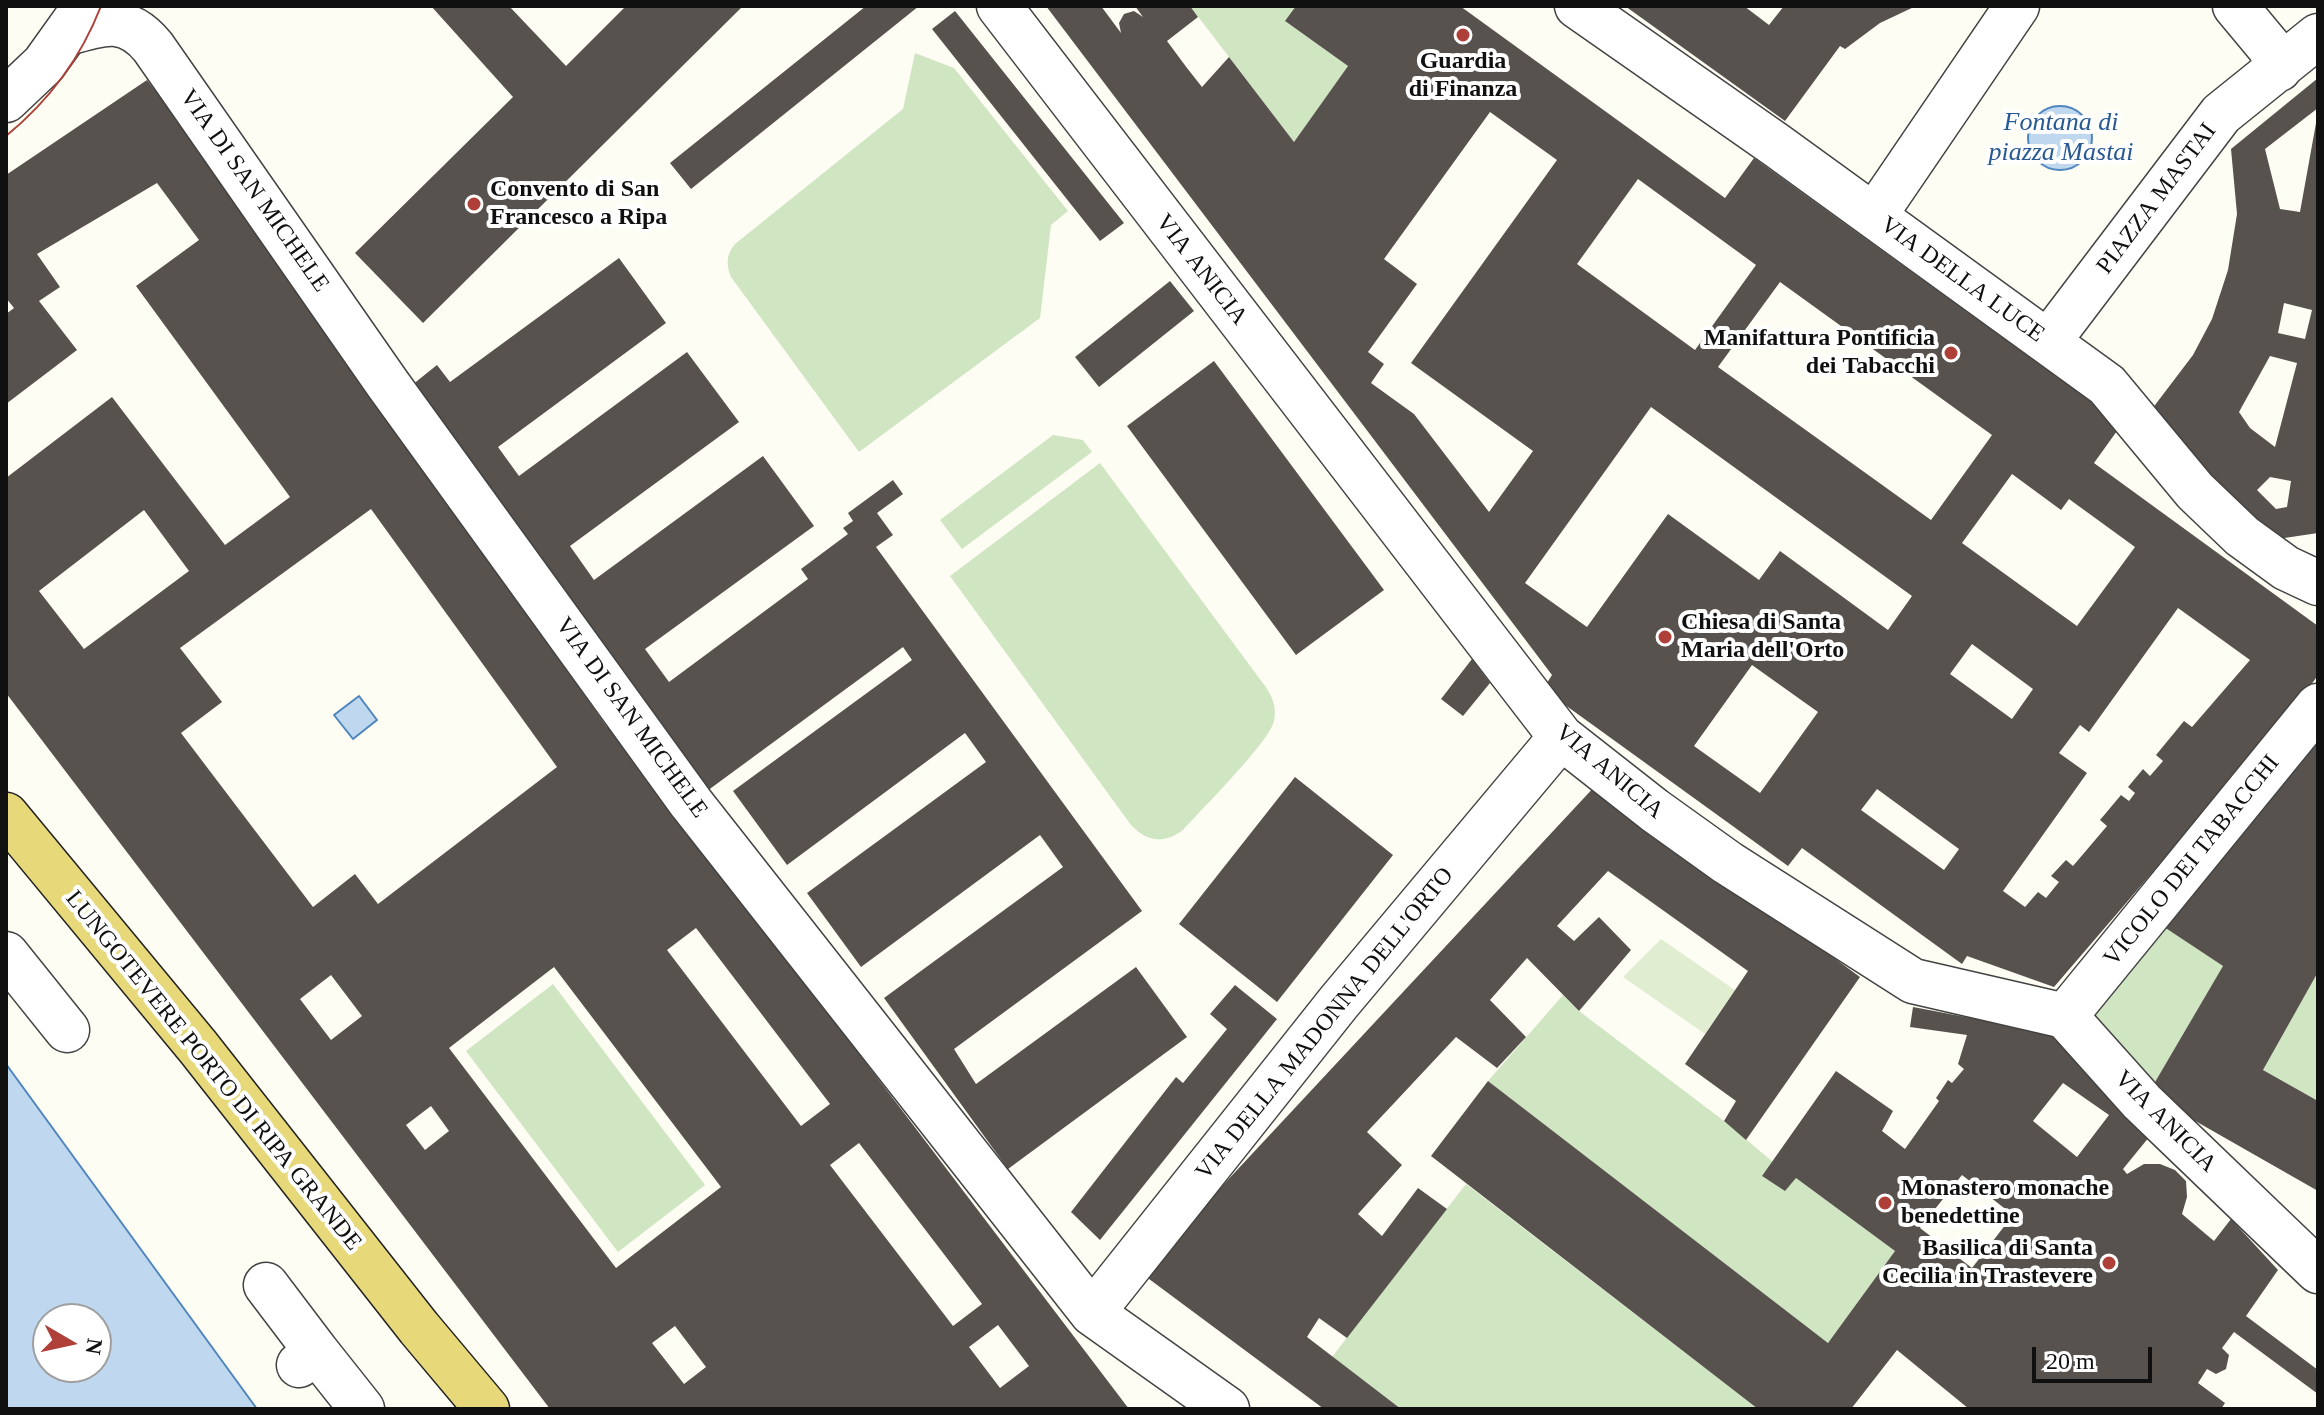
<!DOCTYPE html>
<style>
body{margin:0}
#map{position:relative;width:2324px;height:1415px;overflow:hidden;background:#fdfdf4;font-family:"Times New Roman",serif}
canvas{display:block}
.frame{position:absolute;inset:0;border:8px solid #101010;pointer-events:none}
.north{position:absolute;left:32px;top:1303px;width:80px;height:80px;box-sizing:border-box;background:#fff;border:2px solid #9f9f9f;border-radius:50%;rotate:99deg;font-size:22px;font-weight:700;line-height:32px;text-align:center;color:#101010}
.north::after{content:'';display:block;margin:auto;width:28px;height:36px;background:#af4039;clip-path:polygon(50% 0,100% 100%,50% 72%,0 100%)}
.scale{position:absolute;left:2032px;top:1347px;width:120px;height:36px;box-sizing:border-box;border:4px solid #101010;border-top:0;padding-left:10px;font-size:24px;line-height:28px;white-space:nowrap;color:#101010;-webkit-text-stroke:6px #fff;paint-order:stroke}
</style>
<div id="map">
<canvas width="2324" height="1415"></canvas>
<div class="frame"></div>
<div class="north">N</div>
<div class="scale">20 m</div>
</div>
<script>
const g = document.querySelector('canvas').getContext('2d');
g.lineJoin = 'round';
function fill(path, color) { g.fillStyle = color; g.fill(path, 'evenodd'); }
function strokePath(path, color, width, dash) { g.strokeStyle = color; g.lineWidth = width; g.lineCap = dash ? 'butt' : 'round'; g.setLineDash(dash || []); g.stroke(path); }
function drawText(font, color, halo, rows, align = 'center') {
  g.font = font + ' "Times New Roman",serif'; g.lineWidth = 8; g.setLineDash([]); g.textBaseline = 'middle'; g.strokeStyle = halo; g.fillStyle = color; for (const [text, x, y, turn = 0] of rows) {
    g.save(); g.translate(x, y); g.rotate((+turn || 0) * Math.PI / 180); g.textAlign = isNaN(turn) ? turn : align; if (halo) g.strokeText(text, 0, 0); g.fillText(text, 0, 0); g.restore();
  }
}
fill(new Path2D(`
 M1190 6H1296L1286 22 1348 66 1294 142Z
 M915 53 954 68 1068 211 1051 225 1040 318 859 452 731 277C726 265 726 255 735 244L903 109Z
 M1053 435 1083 440 1092 452 962 549 940 520Z
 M1100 463 1265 686C1272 696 1277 707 1274 721 1270 741 1201 810 1183 830 1164 844 1147 842 1131 825L950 576Z
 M2161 925 2223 966 2148 1094 2085 1016Z
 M2318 972V1101L2263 1070Z
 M553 984 705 1185 618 1252 466 1051Z
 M1563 995 1579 1011 1724 1121 1773 1162 1763 1177 1785 1190 1796 1178 1895 1251 1828 1343 1488 1081Z
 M1466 1184 1758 1409H1401L1332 1357Z`), '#d0e5c1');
fill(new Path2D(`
 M1661 939 1735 990 1705 1034 1623 977Z`), '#e1edd1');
const water = new Path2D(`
 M2028 138a32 32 0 1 1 64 0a32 32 0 1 1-64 0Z
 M359 696 377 720 353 739 334 715Z
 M6 1064 257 1409H6ZM48 1319H96V1367H48Z`);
fill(water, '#bfd8ef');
strokePath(water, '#4f85bd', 2);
fill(new Path2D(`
 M431 6H509L566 66 626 6H743L423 323 355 253 513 97Z
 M866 6H919L691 189 670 163Z
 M1046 6H1101L1121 33 1119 23 1124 14 1134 11 1143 17 1135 6H1190L1198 17 1167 41 1187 68 1202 87 1229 57 1294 142 1348 66 1285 21 1296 6H1460L1725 198 1754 158 2122 424 2094 463 2318 626V675L2302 698 2054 987 1967 956 1962 964 1802 848 1788 866 1543 689 1552 675ZM1490 112 1557 160 1411 363 1533 451 1489 512 1414 414 1371 383 1384 364 1368 352 1417 284 1384 259ZM1638 179 1756 265 1695 350 1577 264ZM1780 282 1992 435 1931 520 1718 367ZM1651 407 1912 596 1888 630 1780 551 1759 580 1668 514 1587 627 1525 583ZM2012 474 2061 510 2069 499 2135 547 2077 626 1962 543ZM2178 608 2250 660 2192 727 2184 721 2156 755 2163 761 2150 776 2143 769 2128 787 2135 793 2129 801 2121 795 2100 820 2107 826 2073 866 2066 860 2051 876 2059 882 2046 898 2038 892 2025 907 2003 891 2087 773 2059 753 2080 725 2089 732ZM1972 644 2033 689 2012 719 1950 674ZM1752 665 1818 712 1760 793 1694 746ZM1877 789 1959 849 1944 870 1861 810Z
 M1625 6H1744L1769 25 1784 6H1916L1880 23 1845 49 1840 46 1785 121Z
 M955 11 1124 223 1100 241 932 29Z
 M2318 78V108L2265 149 2280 209 2300 212 2318 112V533L2271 540 2171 445 2152 409 2193 355 2212 319 2228 270 2237 214 2231 149ZM2284 303 2312 310 2305 339 2278 333ZM2270 356 2297 363 2275 447 2250 428 2239 412ZM2270 477 2291 481 2287 507 2276 509 2257 490Z
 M147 80 198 145 607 727 610 726 1129 1409H550L6 693V478L112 397 225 545 290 497 136 286 199 240 157 183 37 254 60 287 39 301 77 350 6 404V314L14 308 6 298V175ZM371 509 557 767 378 904 355 874 313 907 181 733 222 702 180 648ZM144 510 189 571 84 649 39 591ZM696 928 830 1104 801 1126 667 950ZM554 967 721 1187 616 1268 449 1048ZM331 975 362 1016 331 1040 300 999ZM431 1106 449 1131 425 1150 406 1125ZM859 1143 982 1304 953 1326 830 1165ZM998 1325 1029 1366 1000 1388 969 1347ZM675 1326 706 1367 684 1384 652 1343Z
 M619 258 666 323 498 447 519 476 687 352 739 422 570 546 594 580 763 456 814 526 645 649 669 682 808 579 801 569 848 534 843 528 853 521 848 513 893 480 903 494 877 513 893 535 876 547 1142 911 954 1049 976 1084 1136 967 1187 1037 1008 1169 884 998 1063 867 1040 835 861 967 807 893 986 762 965 733 787 865 733 791 912 660 903 647 707 791 412 385 437 365 450 382Z
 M1170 281 1194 311 1099 387 1075 357Z
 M1214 361 1384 590 1296 655 1127 426Z
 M1472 659 1490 683 1463 716 1441 699Z
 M2318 739V972L2263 1070 2318 1101V1191L2148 1094 2223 966 2161 925Z
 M1295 777 1393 855 1277 1002 1179 924Z
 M1597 784 1860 977 1746 1140 1724 1121 1736 1101 1685 1064 1748 971 1608 871 1557 926 1574 941 1599 917 1631 950 1579 1011 1527 958 1490 1000 1526 1037 1497 1068 1456 1037 1367 1132 1402 1165 1358 1214 1382 1236 1418 1188 1447 1209 1347 1338 1319 1318 1307 1337 1401 1409H1324L1141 1273Z
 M1235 985 1277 1019 1100 1240 1071 1212 1176 1077 1183 1083 1227 1029 1210 1014Z
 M1913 1007 2071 1037 2154 1131 2123 1169 2127 1174 2144 1164H2160L2175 1170 2186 1181 2187 1197 2182 1214 2214 1241 2231 1219 2278 1270 2246 1316 2318 1370V1394L2234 1332 2222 1348 2229 1355 2226 1369 2216 1374 2207 1369 2198 1383 2225 1403 2221 1409H1969L1897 1350 1851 1409H1758L1431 1156 1488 1081 1828 1343 1895 1251 1796 1178 1785 1191 1762 1176 1836 1071 1893 1111 1882 1131 1905 1149 1939 1101 1936 1098 1948 1080 1952 1083 1964 1069 1958 1064 1967 1035 1910 1027ZM2063 1083 2109 1115 2077 1157 2033 1121ZM1962 1175 2013 1215 1972 1268 1920 1228Z`), '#57524d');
const minor = new Path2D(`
 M999 6 1561 737 1654 810 1728 863 1913 981 2065 1016 2142 1102 2318 1271
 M1577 6 1776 145 2107 385 2195 491 2242 536 2286 568 2318 583
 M2235 6 2270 48 2279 69
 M68 33C104 22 127 15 153 47L387 383 691 803 1092 1313 1227 1409
 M6 100 44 64 84 8
 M1874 216 2017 6
 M2048 342 2221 114 2318 36
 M6 954 67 1030
 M2065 1016 2318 706
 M266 1285 316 1351
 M1092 1313 1339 1002 1561 737
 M299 1365 316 1351 362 1409`);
const major = new Path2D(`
 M6 815 198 1047 419 1328 487 1409`);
strokePath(minor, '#434343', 47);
strokePath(major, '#212121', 47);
strokePath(minor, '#fff', 44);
strokePath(major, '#e7d87a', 44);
strokePath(new Path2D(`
 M6 136C49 101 81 58 101 6`), '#af4039', 2);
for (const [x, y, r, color] of [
 [1463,35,8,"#af4039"],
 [474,204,8,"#af4039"],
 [1951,353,8,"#af4039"],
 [1665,637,8,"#af4039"],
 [1885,1203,8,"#af4039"],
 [2109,1263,8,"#af4039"]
]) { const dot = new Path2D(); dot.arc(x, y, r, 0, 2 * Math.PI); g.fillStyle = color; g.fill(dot); strokePath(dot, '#fff', 3); }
drawText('bold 24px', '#101010', '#fff', [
 ["Guardia",1463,62,"center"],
 ["di Finanza",1463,90,"center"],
 ["Convento di San",490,190],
 ["Francesco a Ripa",490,218],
 ["Manifattura Pontificia",1935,339,"right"],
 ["dei Tabacchi",1935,367,"right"],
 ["Chiesa di Santa",1681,623],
 ["Maria dell'Orto",1681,651],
 ["Monastero monache",1901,1189],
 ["benedettine",1901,1217],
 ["Basilica di Santa",2093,1249,"right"],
 ["Cecilia in Trastevere",2093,1277,"right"]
], 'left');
drawText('24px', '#101010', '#fff', [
 ["VIA DI SAN MICHELE",254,191,55],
 ["PIAZZA MASTAI",2157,199,-53],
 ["VIA ANICIA",1201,270,52],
 ["VIA DELLA LUCE",1962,280,36],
 ["VIA DI SAN MICHELE",631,718,54],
 ["VIA ANICIA",1609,772,40],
 ["VICOLO DEI TABACCHI",2192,861,-51],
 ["VIA DELLA MADONNA DELL'ORTO",1325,1024,-51],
 ["LUNGOTEVERE PORTO DI RIPA GRANDE",213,1071,51],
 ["VIA ANICIA",2165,1122,45]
]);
drawText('italic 26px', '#285993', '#fff', [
 ["Fontana di",2061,123],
 ["piazza Mastai",2061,153]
]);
</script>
